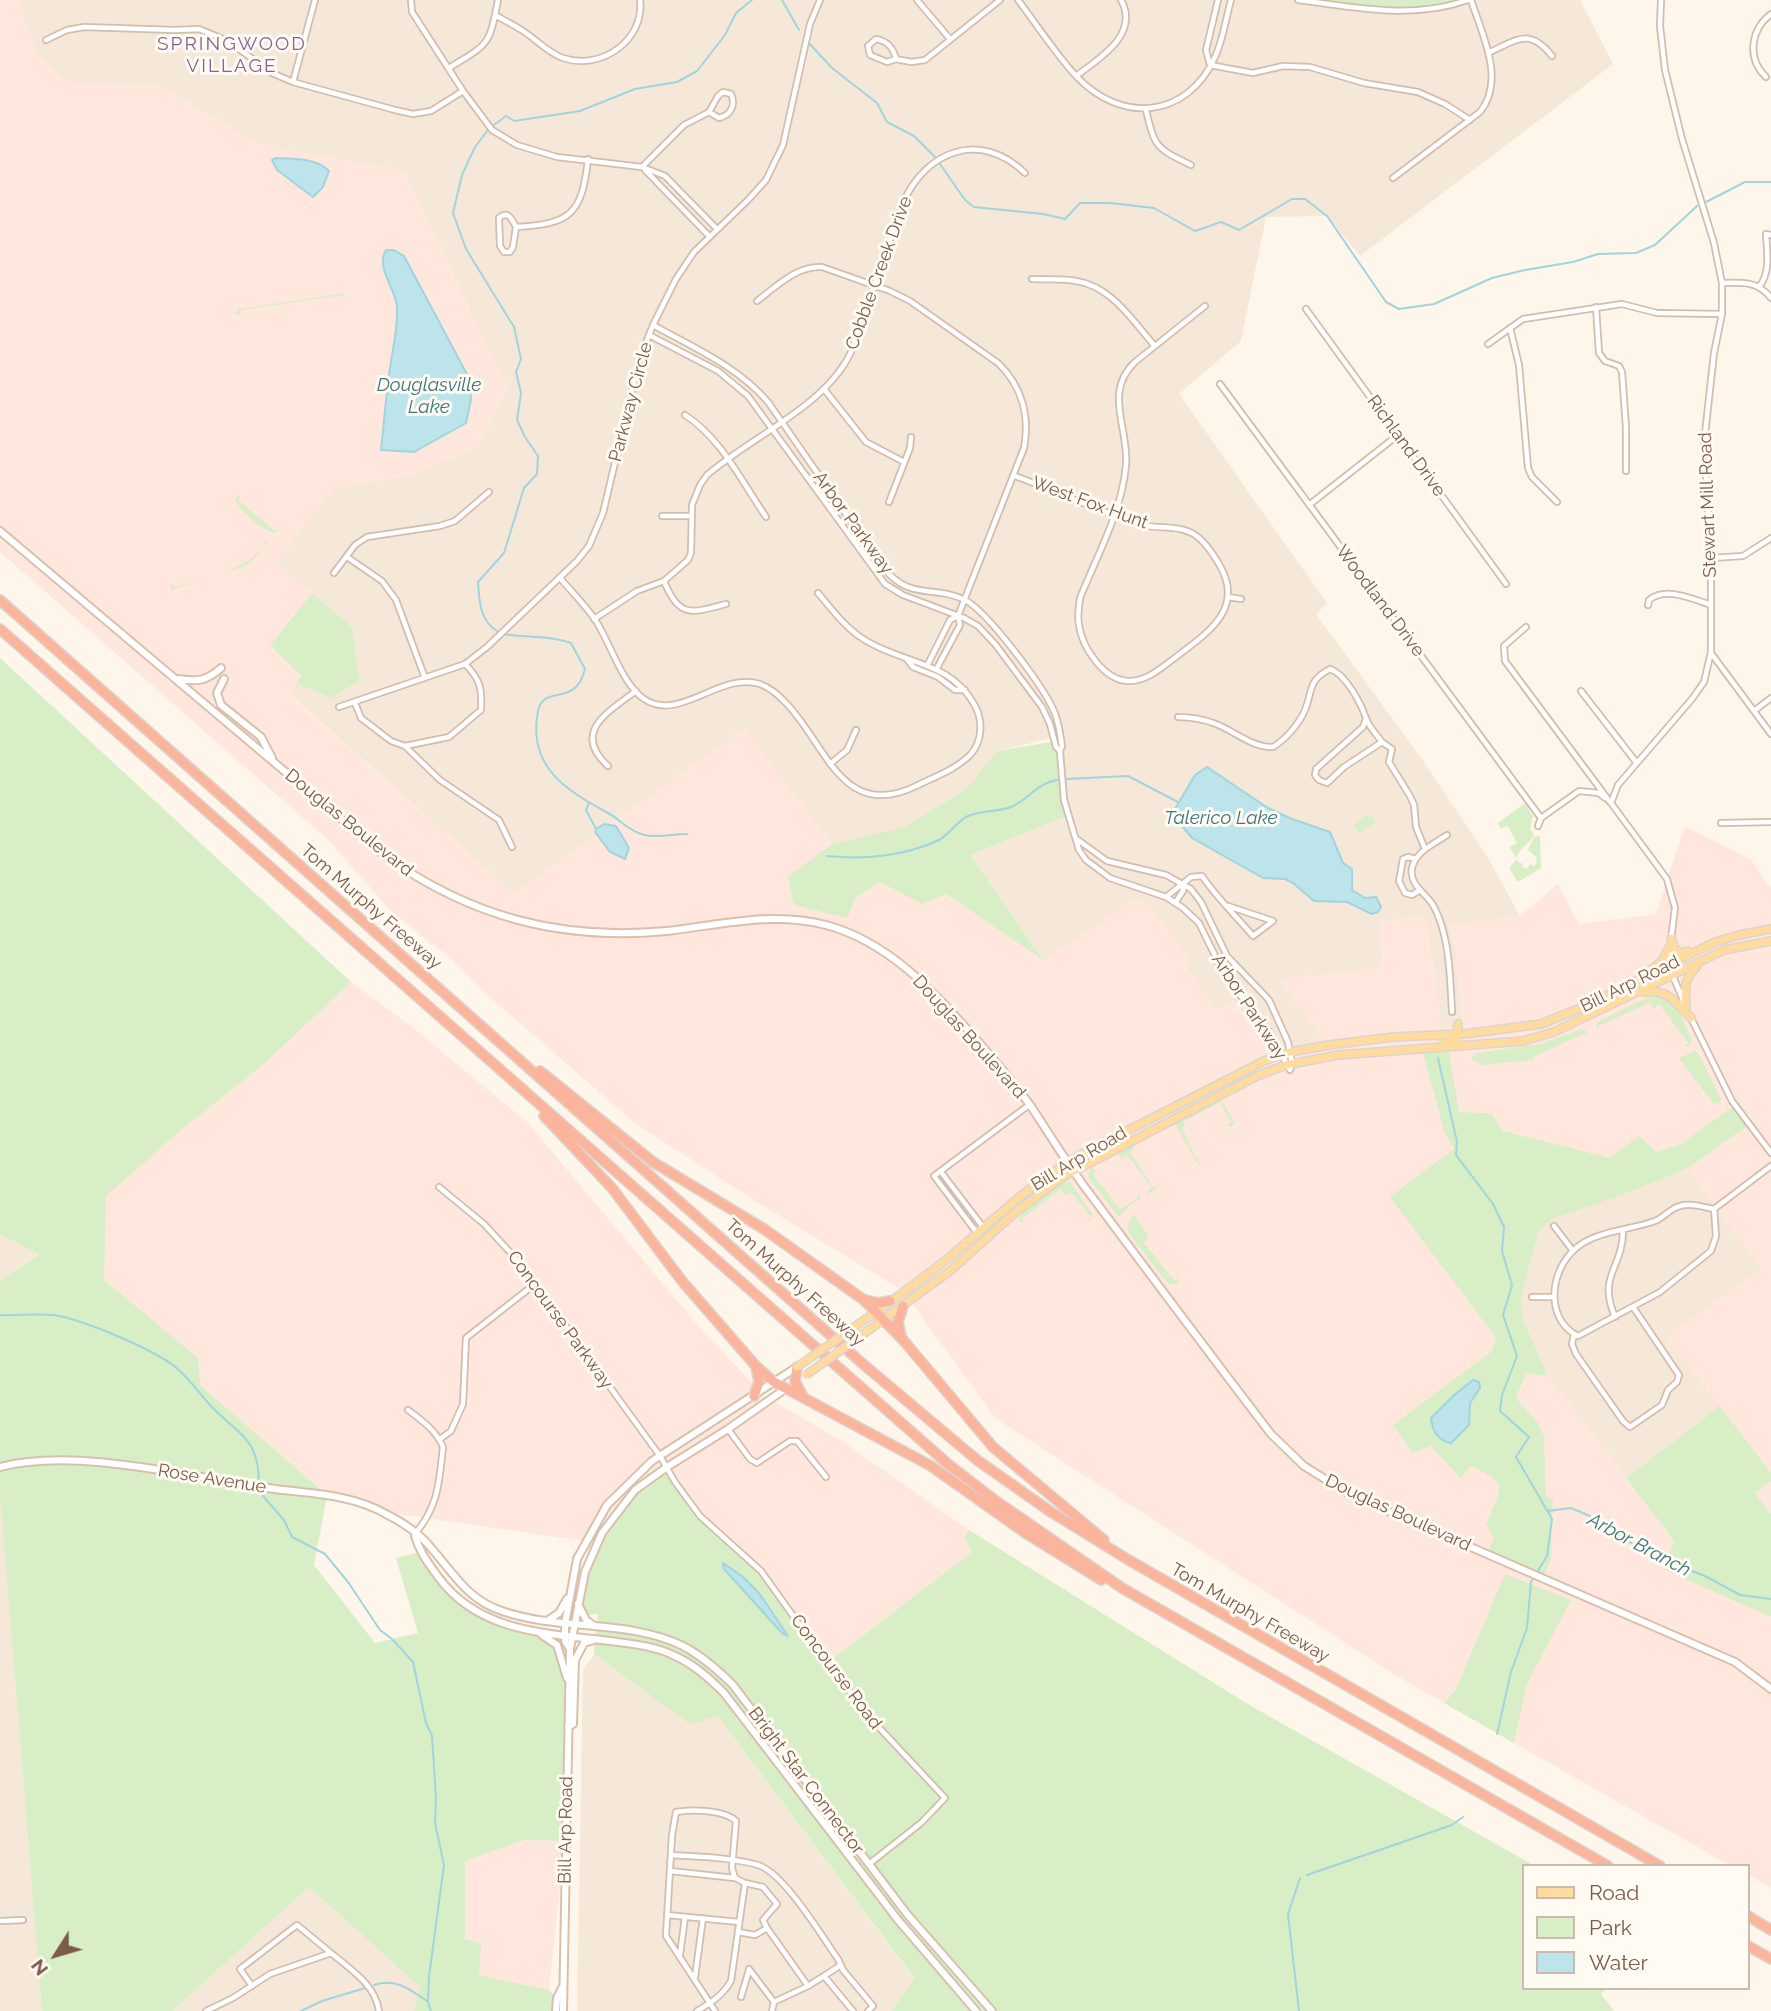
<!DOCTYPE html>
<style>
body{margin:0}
#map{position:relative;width:1771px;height:2011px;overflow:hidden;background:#fef6ea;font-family:Raleway,sans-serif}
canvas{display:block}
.legend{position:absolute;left:1522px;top:1864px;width:228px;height:126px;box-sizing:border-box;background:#fffaf2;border:2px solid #cbbaaf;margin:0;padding:9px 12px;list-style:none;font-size:21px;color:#7c5b4a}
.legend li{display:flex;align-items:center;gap:14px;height:35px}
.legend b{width:35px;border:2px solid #cbbaaf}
.north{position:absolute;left:21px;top:1920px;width:70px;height:70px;-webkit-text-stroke:5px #fffaf2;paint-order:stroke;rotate:233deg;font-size:19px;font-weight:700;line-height:28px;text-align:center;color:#7c5b4a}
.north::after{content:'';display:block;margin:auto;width:24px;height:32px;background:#7c5b4a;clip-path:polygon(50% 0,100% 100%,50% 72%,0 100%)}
</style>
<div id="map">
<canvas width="1771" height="2011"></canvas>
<ul class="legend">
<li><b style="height:9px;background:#ffdba0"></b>Road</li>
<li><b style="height:19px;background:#d7eec6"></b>Park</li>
<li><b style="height:19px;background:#bce4ea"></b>Water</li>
</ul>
<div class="north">N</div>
</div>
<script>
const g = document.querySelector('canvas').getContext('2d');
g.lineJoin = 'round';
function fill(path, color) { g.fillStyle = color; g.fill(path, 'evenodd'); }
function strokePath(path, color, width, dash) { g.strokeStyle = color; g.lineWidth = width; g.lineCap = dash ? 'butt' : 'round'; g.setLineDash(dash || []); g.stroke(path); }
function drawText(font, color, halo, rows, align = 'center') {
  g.font = font + ' Raleway,sans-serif'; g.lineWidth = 6; g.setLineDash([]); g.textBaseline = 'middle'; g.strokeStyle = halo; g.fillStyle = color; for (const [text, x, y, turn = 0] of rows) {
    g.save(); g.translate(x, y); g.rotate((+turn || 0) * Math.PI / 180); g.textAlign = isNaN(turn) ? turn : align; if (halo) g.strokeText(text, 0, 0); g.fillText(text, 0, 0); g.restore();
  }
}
fill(new Path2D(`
 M16 0H1580L1613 64 1360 256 1327 216 1266 217 1241 341 1179 394 1327 603 1316 614 1421 758 1488 858 1520 916 1450 925 1456 953 1464 1034 1438 1036 1426 917 1379 922 1382 968 1280 981 1329 1045 1272 1053 1233 1000 1217 1010 1183 964 1190 960 1126 905 1044 961 970 855 1070 815 1052 738 997 751 967 788 905 827 832 844 744 729 514 894 288 693 296 683 331 698 352 627 275 562 334 487 411 475 405 172 256 143 162 87 67 82 37 53Z
 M1688 1168 1762 1269 1666 1337 1720 1406 1626 1478 1548 1376 1523 1319 1521 1297 1539 1230 1553 1218 1626 1193Z
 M0 1234 39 1253 0 1282Z
 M0 1496 42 2011H0Z
 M594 1654 690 1723 718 1716 915 1980 891 2011H577L583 1670Z
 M309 1887 420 1987 414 2011H172Z`), '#f6e8d8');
fill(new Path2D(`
 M0 0H16L18 2 37 53 67 82 162 87 256 143 405 171 508 389 477 448 411 475 334 487 276 562 312 593 270 645 301 676 288 694 514 894 744 728 832 844 821 853 946 894 1043 961 1126 904 1142 897 1191 960 1183 965 1217 1009 1232 1000 1274 1057 1328 1044 1279 981 1287 978 1382 968 1379 922 1427 917 1440 1008 1438 1035 1464 1033 1456 953 1450 925 1520 916 1558 884 1579 924 1656 914 1685 826 1750 859 1771 888V1473L1666 1337 1761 1269 1688 1168 1748 1126 1734 1106 1681 1144 1656 1152 1639 1137 1610 1158 1593 1155 1503 1131 1490 1113 1458 1112 1448 1047 1445 1134 1454 1149 1440 1160 1488 1327 1496 1338 1492 1351 1394 1425 1431 1446 1460 1478 1470 1466 1491 1476 1499 1486 1497 1498 1486 1523 1548 1566 1551 1558 1553 1501 1546 1496 1544 1436 1539 1424 1516 1398 1526 1373 1548 1376 1674 1541 1662 1569 1771 1617V1888L1748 1875V1866H1731L1514 1743 1527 1684 1570 1600 1455 1689 1444 1703 1395 1675 995 1418 903 1291 755 1201 636 1124 485 993 446 954 430 943 389 909 327 839 0 552Z
 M351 982 411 1026 528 1123 701 1329 764 1396 839 1439 969 1530 964 1538 972 1552 827 1663 632 1486 592 1542 383 1512 327 1495 200 1385 104 1280 105 1196 180 1131 265 1063Z
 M1771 1481V1514L1755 1493Z
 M524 1840 565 1841 549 1990 479 1975 465 1939V1861Z`), '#ffe7dd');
fill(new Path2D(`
 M1307 0H1470L1425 10 1372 14Z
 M344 293 345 299 343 295 241 310V314H233L240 309Z
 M240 495 239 501 275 531 279 528 275 533C263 531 241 512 235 500Z
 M264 539 268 543 248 565 171 590V584L175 587C206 579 246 570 266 544Z
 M312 593 352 627 359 681 331 698 296 683 301 676 270 645Z
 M0 658 351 982 265 1063 180 1131 106 1196 104 1280 198 1358 200 1385 327 1495 314 1565 375 1643 418 1633 396 1558 420 1552 445 1586 493 1621 565 1635 570 1649 565 1841 524 1840 465 1861V1939L481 1944 479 1975 549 1990 557 1998 556 2011H414L420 1987 309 1887 172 2011H42L0 1496V1282L39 1254 0 1234Z
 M1063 740 1070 815 970 855 1044 961 946 894 922 904 880 882 856 897 847 918 794 905 788 877 832 844 905 827 967 788 997 751Z
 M1525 803 1533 816 1530 829 1534 835C1529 844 1520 848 1516 858L1509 847 1517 843 1508 826 1501 829 1498 823Z
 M1369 814 1376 822 1359 833 1353 825Z
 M1540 836 1541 868 1518 882 1509 868 1517 859 1518 862 1523 864 1522 867 1527 869 1530 864 1535 866 1537 858 1528 850 1534 837Z
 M1653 995C1676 995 1683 1021 1692 1039L1691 1043 1687 1047 1685 1046 1688 1043 1659 1004 1653 1010 1651 1002 1597 1027 1598 1031H1597L1596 1026 1599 1021Z
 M1581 1029 1586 1030 1589 1035 1585 1033 1534 1057 1533 1060 1483 1065 1473 1061 1472 1057 1475 1053 1541 1044Z
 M1448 1047 1459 1112 1491 1113 1503 1131 1610 1158 1639 1136 1656 1152 1681 1144 1735 1105 1749 1125 1688 1168 1627 1193 1554 1218 1539 1230 1521 1297 1523 1319 1548 1376 1526 1373 1516 1398 1539 1424 1544 1436 1546 1496 1553 1500 1551 1559 1543 1578 1487 1554 1494 1538 1486 1524 1497 1498 1499 1486 1491 1476 1470 1466 1461 1479 1431 1446 1413 1453 1393 1425 1492 1351 1496 1338 1390 1197 1454 1149 1445 1134 1422 1049Z
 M1694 1051 1699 1054 1721 1099 1718 1104 1713 1103 1679 1058Z
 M1217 1100 1224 1104 1235 1124 1230 1127 1228 1125 1231 1122 1220 1102 1183 1122 1185 1126 1182 1128 1196 1158 1199 1157 1198 1163 1203 1164 1199 1166 1174 1123Z
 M1131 1144 1135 1147 1130 1152 1153 1187H1157L1149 1194 1147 1192 1152 1187 1126 1154 1122 1160 1118 1154 1119 1151Z
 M1091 1166 1095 1170 1094 1176 1120 1209 1137 1199V1194L1141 1196 1140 1199 1129 1206 1120 1216 1117 1215 1088 1177Z
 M1063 1182H1070L1093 1215 1090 1221H1087L1091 1217 1072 1193 1066 1195 1061 1189 1023 1218V1223L1019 1221V1217L1023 1212Z
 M1134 1215 1149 1237 1144 1243 1174 1280 1179 1279V1282L1172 1284 1167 1283 1128 1232V1224Z
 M1720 1406 1771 1473V1481L1755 1493 1771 1514V1617L1662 1569 1674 1541 1626 1478Z
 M662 1465 700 1516 761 1571 827 1663 972 1552 964 1538 969 1530 1251 1706 1535 1866H1524V1988H1608L1601 1994 1614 2011H891L915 1979 718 1716 690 1724 594 1654 598 1614 570 1618 592 1542 632 1486Z
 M1505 1574 1571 1600 1527 1684 1514 1743 1444 1703 1456 1689Z`), '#d7eec6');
const water = new Path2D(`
 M276 158C293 159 317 158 329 171L323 187 313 197 277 170 272 160Z
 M386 250H394L404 256 469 378 471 399 466 423 414 452 381 450C384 423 386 395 390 368 393 347 398 328 397 307 396 289 375 267 386 250Z
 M1207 767 1268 808 1292 819 1330 832 1343 863 1352 869V890L1365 898 1376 897 1381 907 1378 912 1372 914 1347 902 1314 901 1293 883 1285 879 1263 878 1192 838 1172 814 1195 775Z
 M604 824 616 826 629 848 625 859 610 852 595 832 596 829Z
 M1473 1380 1479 1382 1480 1388 1470 1403 1469 1425 1451 1443C1438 1441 1432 1430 1431 1418L1453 1396Z
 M723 1563 743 1577 759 1593 788 1636 782 1633 724 1569Z`);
fill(water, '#bce4ea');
strokePath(water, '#a1d4dd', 2);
strokePath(new Path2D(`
 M782 0 799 30
 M808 42 832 68 877 103 887 122 914 136 935 157
 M494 125 506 116 514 121 580 111 635 89 677 82 697 71 725 35 736 13 752 0
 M488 130 475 147 462 175 453 213 466 249 514 327 521 359 516 372 521 393 517 420 525 437 538 456 537 474 524 488 504 553 478 582C479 600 480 621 497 631
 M940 164 965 200 974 207 1043 214 1065 219 1080 203H1110L1154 208 1195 231 1221 222 1239 230 1292 199H1305L1327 216 1386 302 1399 309 1434 304 1492 278 1525 270 1573 262 1598 254 1636 253 1655 245 1697 206
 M1706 202 1745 182H1771
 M503 634C526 638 549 635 571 643L585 669C575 709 544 683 538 711 527 767 566 790 608 813 622 821 627 830 644 835 657 838 674 834 687 834
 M1066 779 1128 776 1178 802
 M589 803 586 810 596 829
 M827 856C864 860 905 856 939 840 950 834 957 821 968 816 983 810 998 812 1011 807 1028 800 1037 783 1057 780
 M1438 1058 1457 1142 1456 1155 1493 1204 1504 1227 1502 1251 1512 1285 1503 1315 1517 1356 1502 1395 1500 1411 1529 1437 1516 1457 1552 1519 1547 1556 1531 1582 1527 1628 1511 1672 1497 1734
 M0 1315C18 1316 36 1313 53 1315 82 1319 159 1351 180 1371 192 1382 201 1396 212 1407 241 1437 259 1438 259 1485
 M261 1491 262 1495 284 1520 292 1537 325 1554 348 1582 380 1630 392 1639 413 1662 426 1723 432 1736 436 1798 435 1823 444 1865 429 1977 428 2002 431 2011
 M1547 1511 1571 1508 1590 1516 1648 1554 1705 1576 1740 1595 1771 1599
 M1307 1875 1452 1825 1463 1817
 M374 1985C396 1978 409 1989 427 2001
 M301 2011 322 2001 365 1988
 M1299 2011 1288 1914 1300 1878`), '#a1d4dd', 2);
const street = new Path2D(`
 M411 0 412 12 463 91 492 130 517 145 557 157 642 167 665 176 717 229
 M917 0 950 39
 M1018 0C1037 25 1055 53 1076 76 1121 124 1187 119 1215 57 1223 40 1226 18 1231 0
 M1298 0C1356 7 1411 20 1468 0
 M1661 0 1660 26 1665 70 1682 139 1714 243 1722 283V314L1714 353 1704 443 1711 558V652L1704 682 1692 699 1618 785 1611 803 1667 879 1675 908 1671 939
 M495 15C504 20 514 25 523 31 537 40 548 53 563 58 601 71 645 40 640 0
 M876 39C887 41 893 47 896 59L887 62 870 55 868 46Z
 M46 40 67 30 84 27 175 30 199 29 228 41 272 73 293 82 395 110 413 114 431 111 463 91
 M1488 53C1517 40 1529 27 1552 56
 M896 59 911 62 925 60 1000 0
 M1210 65 1253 73 1283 66 1310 67 1364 83 1418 92 1445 104 1470 120
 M1210 65 1206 50 1218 0
 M449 68C489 43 489 47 498 0
 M1076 76C1100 58 1140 34 1121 0
 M1766 77C1747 59 1750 30 1771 14
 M293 82 315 0
 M1146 110C1155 148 1156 148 1191 165
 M642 167 684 125 709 112 718 96 723 92 731 94C736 105 731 115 719 118L709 112
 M645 170 709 236
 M1393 178 1480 112C1506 80 1482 34 1471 0
 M516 227 513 247 510 252H504L500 246 499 218C508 210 512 219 516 227 571 224 582 214 588 159
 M1032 279C1047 280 1061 278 1076 281 1111 286 1132 320 1154 345
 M1722 283C1742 282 1758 281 1771 298
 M1759 287C1771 272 1767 252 1766 234L1771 235
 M757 301C776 287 797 265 822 267L890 291 910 301 998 363C1022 386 1030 416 1024 448L958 616 960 625 937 668
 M1596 307 1599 353 1605 361 1619 366 1622 372 1626 427V471
 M1306 309 1506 584
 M653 325C694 348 737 366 768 402L882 566C910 602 932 584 965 600 988 612 1042 685 1053 709 1059 721 1060 734 1062 746L1060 751 1064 800 1079 850 1086 860 1110 878 1166 897 1183 908 1199 923 1225 976 1268 1030 1290 1070 1292 1063 1288 1042 1269 1000 1227 956 1201 902 1191 889 1166 875 1107 861 1078 840
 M1510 328 1519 365 1528 468 1532 477 1557 502
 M649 335 718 371 748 396 885 584 903 595 964 618 978 626 995 644 1042 707 1050 724 1056 747 1060 751
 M1488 344 1523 319 1622 304 1657 313 1722 314
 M1220 384 1541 818
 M824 389 866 442 904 462
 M685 415C721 438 742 482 766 517
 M1015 476C1056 491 1096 510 1139 524 1157 530 1179 524 1195 535 1205 541 1213 554 1219 564 1246 609 1207 633 1176 657 1162 667 1148 681 1129 681 1104 681 1082 647 1079 625 1077 616 1079 607 1080 598 1097 556 1122 511 1126 465 1129 428 1103 392 1135 362L1205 306
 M889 502 910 448 911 437
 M1309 505 1398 435
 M662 516H691
 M347 557 382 581 396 600 425 678
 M1711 558 1743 556 1771 538
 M334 573 355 545 367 537 440 526 455 521 489 492
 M560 578C571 591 584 604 594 618 610 641 621 683 644 699 680 723 720 671 760 684 771 688 778 695 786 703 826 744 842 822 916 786 934 777 957 769 971 754 983 740 983 719 974 704 951 663 909 664 872 644 849 633 834 612 818 593
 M664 581C679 619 692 613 726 604
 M1228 597 1241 599
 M1648 605 1649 600C1666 586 1692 599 1711 605
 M594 619 637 591 664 581 688 560 691 553 692 505 700 485 707 475C752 436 826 406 851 352L903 203C926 150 981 130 1025 173
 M1526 627 1504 646 1505 661 1610 802
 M1711 653 1771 734
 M906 658 913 667 938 677 955 690H965
 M928 664 950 620 957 616
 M1581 691 1636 762
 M355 703 361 718 391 741 405 746 449 737 481 710C482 689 481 680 465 664
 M339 707 465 664 487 647 577 561 589 546 603 513 640 357 653 325 676 279 694 252 748 200 766 180 783 145 810 24 820 0
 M1754 711 1771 698
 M1178 717C1191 717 1203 719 1216 724 1234 731 1253 748 1273 747 1286 739 1299 724 1305 710 1313 691 1307 681 1330 669 1346 674 1361 704 1366 718 1368 726 1377 735 1382 742
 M1366 719 1363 727 1316 769 1315 775 1319 780 1327 783 1344 767 1382 742 1392 749 1389 762 1410 796 1414 805 1416 827 1425 849
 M406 747 440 780 499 820 512 847
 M830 764 847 750 856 730
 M608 766C571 732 608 712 636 691
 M1721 823 1771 822
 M1538 826 1541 818 1579 791 1599 793 1605 798
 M1447 835C1434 844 1416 851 1412 868 1409 885 1425 892 1433 905 1450 935 1450 978 1452 1012
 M1416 859 1408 857 1403 859 1399 881 1405 893 1412 895 1420 890
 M1166 897 1191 877 1202 876C1217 898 1236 916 1253 936L1273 921 1228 906
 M1175 903 1183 891V883
 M1669 951 1668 965 1684 1002
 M1690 1016 1732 1101 1771 1153
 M941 1172 983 1227
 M439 1187 484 1224 520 1263 660 1456 675 1482 700 1516 761 1571 819 1652 872 1720 945 1798 921 1823 869 1864
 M1714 1209 1716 1236 1711 1251 1660 1292 1578 1336C1542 1318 1550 1263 1583 1243 1602 1231 1633 1229 1655 1221 1663 1218 1669 1210 1677 1207 1689 1202 1703 1207 1714 1209L1771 1166
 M1554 1226 1573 1251
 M977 1233 934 1176 1029 1105
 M1532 1297H1553
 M1615 1317C1597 1275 1623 1269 1623 1230
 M1574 1334 1572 1344 1576 1354 1623 1421 1630 1427 1662 1405 1668 1390 1677 1382 1679 1375 1633 1307
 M408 1410C421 1420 436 1430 443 1447 439 1482 439 1505 415 1534
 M728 1429 750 1459 757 1463 790 1441H797L826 1477
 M440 1439 451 1431 463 1404 466 1338 535 1284
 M671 1855C699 1857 730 1857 758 1865 784 1873 821 1935 838 1959L843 1970 873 2006 868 2011
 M670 1871 735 1878
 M745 1883 763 1887 777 1904 763 1920 767 1928
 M667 1915 739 1922
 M0 1921 23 1920
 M738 1932 755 1935 767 1928 808 1986 824 1976 853 2011
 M680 1955 685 1917
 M749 1969 774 2002 772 2011
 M824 1976 841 1965
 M695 1977 703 1918
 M252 1986 240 1969 297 1925 331 1953
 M741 1997 749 1970
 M774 2002 808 1986
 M206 2011 233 1998 270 1974 331 1953C351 1970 375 1984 379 2011
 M697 2011C712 2002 722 1996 731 1981L745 1883 735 1878 732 1868 736 1821C725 1810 691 1809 676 1812L672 1835 666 1936 715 2011`);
const secondary = new Path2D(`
 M0 531 385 856C471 917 561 941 667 931 720 925 772 911 826 925 889 942 933 991 975 1038 994 1060 1013 1081 1030 1105 1048 1132 1065 1160 1084 1186 1146 1269 1208 1352 1271 1434L1304 1466 1349 1494 1735 1662 1771 1689
 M179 679C198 682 206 681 221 668
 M224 679 217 693 221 705 261 737 272 758
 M0 1467C77 1447 189 1477 268 1488 307 1494 350 1493 386 1514 402 1522 421 1535 432 1549 454 1574 468 1600 502 1611 559 1631 628 1619 683 1646 702 1656 718 1670 733 1685L907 1914 992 2011
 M415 1536C420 1553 429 1564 439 1578 480 1633 547 1633 610 1641 633 1644 656 1646 677 1657 695 1665 710 1679 724 1693L898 1920 976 2011
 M578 1604 586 1620 594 1626
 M547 1621 559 1613 567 1599
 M542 1635 557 1645 567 1678
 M570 1649 565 1641V1624L577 1559 607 1505 652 1461 797 1367
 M568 1727 573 1724 575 1660 584 1643 594 1640
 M556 2011 557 1998 562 1988
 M563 2011 570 1649 585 1572 602 1533 635 1490 667 1467 728 1429 785 1389`);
const primary = new Path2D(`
 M1671 938 1675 949 1681 953 1688 951
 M1651 970 1662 961 1670 946
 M1643 992C1669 989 1674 1001 1691 1018
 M1686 1007C1685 988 1683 981 1697 966
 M1444 1043 1456 1040 1458 1024
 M853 1328C887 1304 921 1281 953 1254 995 1219 1032 1182 1080 1155L1264 1061 1290 1052 1329 1045 1393 1037 1464 1034 1541 1024 1583 1007 1715 942 1739 935 1771 929
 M862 1335 950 1271 1017 1211 1063 1177 1257 1076 1286 1065 1338 1055 1523 1041 1554 1032 1724 950 1771 941`);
const highway = new Path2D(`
 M0 600 863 1364 977 1460 1051 1512 1127 1559 1660 1866
 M0 629 948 1464 996 1501 1122 1588 1608 1866
 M540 1071 653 1162 764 1229 864 1300 904 1341 993 1447 1104 1540
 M544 1116 612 1188 682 1281 755 1365 774 1382 931 1466 1027 1534 1101 1580
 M865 1300 878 1303 890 1301
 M901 1336 898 1322 903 1306
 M797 1367 795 1381 803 1397
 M754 1396 759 1382 756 1366
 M1748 1916 1771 1930
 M1748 1946 1771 1959`);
strokePath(street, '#d2bdae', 8);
strokePath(secondary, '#d8c0ad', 10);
strokePath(primary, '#ddd4d0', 10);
strokePath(highway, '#ddd4d0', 12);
strokePath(street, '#fff', 4.5);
strokePath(secondary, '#fff', 6);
strokePath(primary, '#ffdba0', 7);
strokePath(highway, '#fcb59d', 9);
const primaryBridge = new Path2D(`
 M797 1367 853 1328
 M806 1375 862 1335`);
strokePath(primaryBridge, '#ddd4d0', 10, []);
strokePath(primaryBridge, '#ffdba0', 7);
drawText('18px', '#7c5b4a', '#fffaf2', [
 ["Cobble Creek Drive",879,273,-70],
 ["Parkway Circle",631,402,-75],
 ["Richland Drive",1406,446,54],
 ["West Fox Hunt",1090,503,20],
 ["Stewart Mill Road",1708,505,-92],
 ["Arbor Parkway",853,523,54],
 ["Woodland Drive",1380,601,53],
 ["Douglas Boulevard",349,823,39],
 ["Tom Murphy Freeway",371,907,41],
 ["Bill Arp Road",1630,984,-26],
 ["Arbor Parkway",1249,1007,57],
 ["Douglas Boulevard",969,1037,48],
 ["Bill Arp Road",1079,1159,-31],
 ["Tom Murphy Freeway",795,1283,42],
 ["Concourse Parkway",560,1320,54],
 ["Rose Avenue",212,1479,9],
 ["Douglas Boulevard",1398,1513,25],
 ["Tom Murphy Freeway",1250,1613,30],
 ["Concourse Road",836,1672,53],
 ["Bright Star Connector",806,1781,53],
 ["Bill Arp Road",566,1830,-89]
]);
g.letterSpacing = '2px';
drawText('19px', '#856298', '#fffaf2', [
 ["SPRINGWOOD",232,44],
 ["VILLAGE",232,66]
]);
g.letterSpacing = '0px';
drawText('italic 19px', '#3c7782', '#fffaf2', [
 ["Douglasville",429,385],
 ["Lake",429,407],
 ["Talerico Lake",1221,818],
 ["Arbor Branch",1639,1545,28]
]);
</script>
